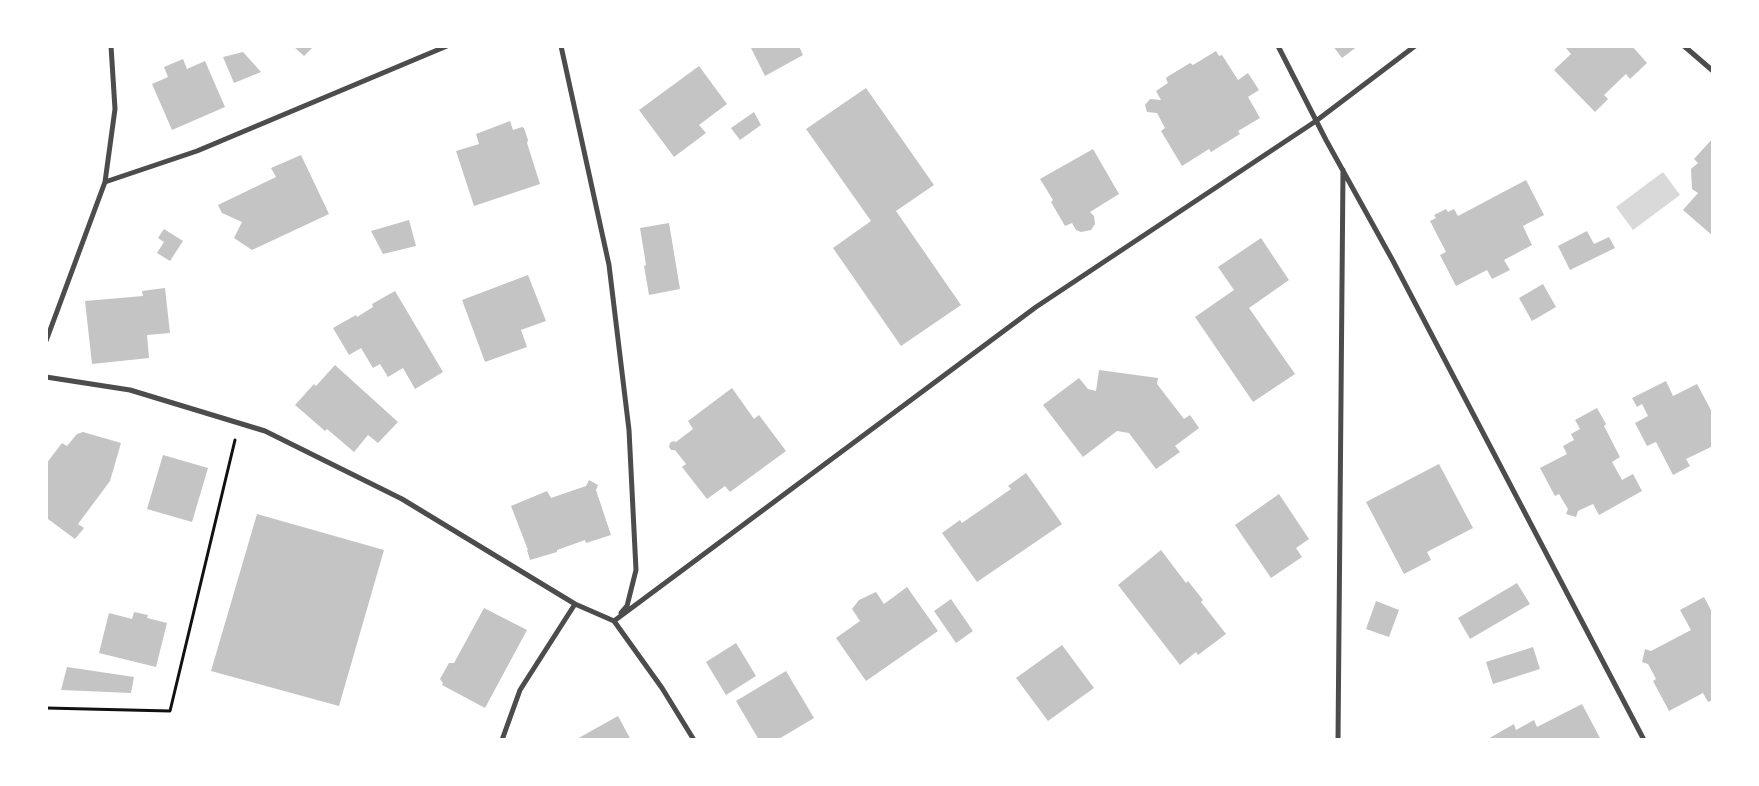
<!DOCTYPE html>
<style>
body{margin:0}
#map{position:relative;width:1759px;height:786px;overflow:hidden;background:#fff;font-family:Cabin,sans-serif}
canvas{display:block}
.frame{position:absolute;inset:0;border:48px solid #fff;pointer-events:none}
</style>
<div id="map">
<canvas width="1759" height="786"></canvas>
<div class="frame"></div>
</div>
<script>
const g = document.querySelector('canvas').getContext('2d');
g.lineJoin = 'round';
function fill(path, color) { g.fillStyle = color; g.fill(path, 'evenodd'); }
function strokePath(path, color, width, dash) { g.strokeStyle = color; g.lineWidth = width; g.lineCap = dash ? 'butt' : 'round'; g.setLineDash(dash || []); g.stroke(path); }
fill(new Path2D(`
 M1663 172 1680 195 1633 230 1616 207Z`), '#d9d9d9');
fill(new Path2D(`
 M293 46H314L304 56Z
 M750 46H799L803 55 765 76Z
 M1333 46H1358L1342 58Z
 M1567 46H1632L1647 63 1630 79 1626 74 1604 95 1608 99 1595 112 1554 70 1571 54 1566 48Z
 M1216 51 1219 56 1222 55 1238 80 1248 73 1259 90 1248 97 1260 118 1238 131 1240 134 1211 152 1209 149 1182 166 1161 131 1165 128 1157 113 1147 112 1145 105 1150 99 1161 100 1156 91 1168 83 1166 79 1167 77 1190 63 1193 65Z
 M243 52 261 72 234 83 223 57Z
 M183 59 187 69 205 61 225 107 172 130 152 84 168 77 164 67Z
 M699 66 727 104 699 125 706 133 674 157 639 110Z
 M866 88 934 185 896 211 961 305 901 346 833 248 871 221 806 129Z
 M754 112 761 125 740 140 731 128Z
 M510 121 513 130 522 127 524 128 528 140 527 143 540 184 474 206 456 151 479 144 476 134Z
 M1713 138V236L1683 210 1698 193 1692 189 1691 169 1698 163 1694 159Z
 M1093 149 1119 194 1090 212 1094 216 1095 224 1091 230 1081 232 1076 230 1072 223 1065 226 1051 202 1053 200 1040 179Z
 M301 155 329 214 252 250 234 238 242 222 222 213 218 205 276 177 271 168Z
 M1526 180 1544 215 1523 226 1532 245 1504 260 1510 270 1492 279 1487 270 1456 286 1440 255 1446 252 1430 221 1436 218 1434 215 1446 209 1448 212 1454 209 1458 216Z
 M409 220 416 246 383 254 371 231Z
 M669 223 680 289 649 295 644 266 646 265 640 228Z
 M164 229 183 241 170 261 157 253 164 242 158 238Z
 M1587 231 1594 244 1609 237 1615 248 1570 270 1558 246Z
 M1261 238 1289 280 1249 308 1295 374 1253 402 1195 317 1234 290 1218 267Z
 M528 275 546 321 521 330 527 347 485 362 462 300Z
 M1543 284 1556 307 1532 321 1519 298Z
 M165 288 170 333 147 335 149 358 92 364 85 301 143 296 142 291Z
 M395 291 443 372 415 389 403 368 388 377 380 364 373 368 361 348 349 355 333 328 356 315 357 317 373 307 372 304Z
 M335 365 398 422 378 443 368 435 354 452 327 429 325 431 295 405 314 384 316 386Z
 M1099 370 1158 378 1157 384 1184 419 1190 415 1199 428 1175 446 1180 452 1156 469 1129 433 1117 431 1083 457 1043 405 1079 378 1088 389 1096 391Z
 M1666 381 1673 396 1697 384 1713 414V446L1686 459 1690 466 1673 475 1656 442 1647 446 1635 423 1648 416 1642 404 1637 407 1632 398Z
 M732 388 754 419 759 415 786 451 730 492 725 486 707 499 682 467 686 464 675 450H671L669 447 670 443 673 441 676 442 693 429 688 421Z
 M1597 408 1606 424 1604 426 1620 457 1612 462 1622 480 1633 474 1642 491 1599 515 1593 504 1578 511 1576 517 1566 514 1568 509 1559 494 1555 496 1540 468 1567 454 1563 446 1574 440 1571 434 1580 429 1575 420Z
 M83 432 121 443 110 481 78 524 84 528 75 539 48 519 46 522V464L62 443 67 446 77 434Z
 M163 455 208 468 192 522 147 509Z
 M1439 464 1473 528 1427 552 1431 560 1404 574 1366 502Z
 M1026 473 1062 524 977 582 942 533 960 520 962 523 1011 489 1008 486Z
 M589 480 598 485 596 490 611 535 586 543 585 540 557 550V552L530 560 527 550H528L511 506 547 491 551 498 586 486Z
 M1279 494 1309 539 1296 548 1302 557 1271 578 1235 525Z
 M257 514 384 550 339 706 211 671Z
 M1161 550 1186 583 1188 581 1203 600 1201 602 1226 634 1198 655 1196 652 1180 665 1118 585Z
 M1517 583 1530 604 1470 639 1458 618Z
 M907 587 938 631 866 681 836 638 860 621 852 609 859 600 876 592 884 604Z
 M1704 597 1713 614V700L1708 702 1703 693 1669 711 1653 681 1656 679 1648 664 1642 662 1645 649 1651 651 1691 630 1680 610Z
 M951 599 973 631 956 643 934 611Z
 M1376 601 1399 610 1389 637 1366 629Z
 M484 608 527 630 485 708 442 685 443 683 440 679 449 663H454Z
 M134 612 148 615 147 618 167 623 156 667 99 653 109 613 132 619Z
 M736 643 756 676 726 695 706 662Z
 M1062 645 1094 688 1048 721 1016 678Z
 M1533 647 1540 669 1493 684 1486 662Z
 M67 667 134 677 131 693 61 690Z
 M786 671 814 718 777 740H759L736 701Z
 M1582 704 1601 740H1486L1514 724 1516 730 1534 720 1537 727Z
 M618 716 631 740H575Z`), '#c4c4c4');
strokePath(new Path2D(`
 M46 708 170 711 235 440`), '#111', 3);
strokePath(new Path2D(`
 M561 46 609 265 629 430 636 570 627 606 621 613
 M1278 46 1326 140 1393 261 1644 740
 M1684 46 1713 71
 M105 182 197 151 447 46
 M46 341 105 182 115 109 111 46
 M46 377 130 390 265 431 402 499 575 604 614 621 662 688 694 740
 M614 621 1036 307 1316 121 1415 46
 M502 740 520 690 575 604
 M1338 740 1343 170`), '#4c4c4c', 5);
</script>
